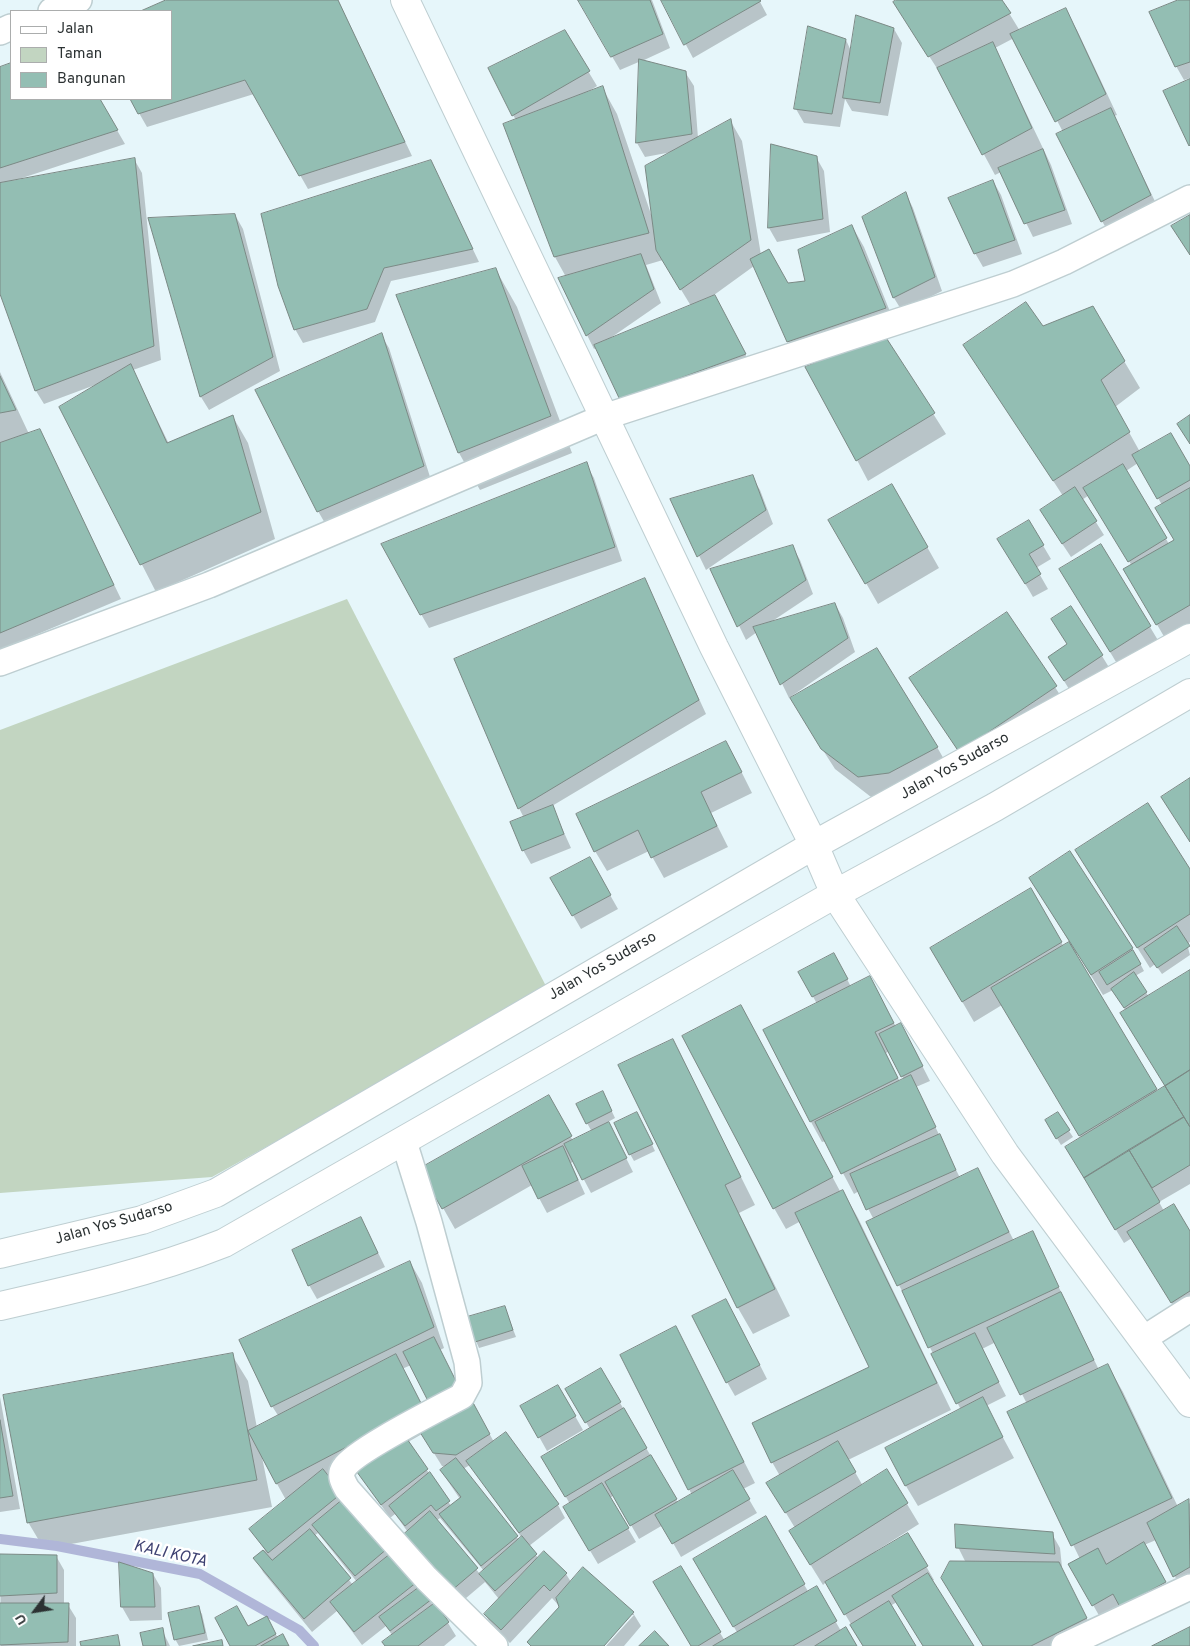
<!DOCTYPE html>
<style>
body{margin:0}
#map{position:relative;width:1190px;height:1646px;overflow:hidden;background:#e6f6fa;font-family:Overpass,sans-serif}
canvas{display:block}
.legend{position:absolute;left:10px;top:10px;width:162px;height:90px;box-sizing:border-box;background:#fff;border:1px solid #abadad;margin:0;padding:6px 9px;list-style:none;font-size:15px;color:#2c3233}
.legend li{display:flex;align-items:center;gap:10px;height:25px}
.legend b{width:25px;border:1px solid #abadad}
.north{position:absolute;left:10px;top:1586px;width:50px;height:50px;-webkit-text-stroke:4px #fff;paint-order:stroke;rotate:239deg;font-size:14px;font-weight:700;line-height:20px;text-align:center;color:#2c3233}
.north::after{content:'';display:block;margin:auto;width:18px;height:22px;background:#2c3233;clip-path:polygon(50% 0,100% 100%,50% 72%,0 100%)}
</style>
<div id="map">
<canvas width="1190" height="1646"></canvas>
<ul class="legend">
<li><b style="height:6px;background:#fff"></b>Jalan</li>
<li><b style="height:14px;background:#c2d5c1"></b>Taman</li>
<li><b style="height:14px;background:#93beb3"></b>Bangunan</li>
</ul>
<div class="north">U</div>
</div>
<script>
const g = document.querySelector('canvas').getContext('2d');
g.lineJoin = 'round';
function fill(path, color) { g.fillStyle = color; g.fill(path, 'evenodd'); }
function strokePath(path, color, width, dash) { g.strokeStyle = color; g.lineWidth = width; g.lineCap = dash ? 'butt' : 'round'; g.setLineDash(dash || []); g.stroke(path); }
function drawText(font, color, halo, rows, align = 'center') {
  g.font = font + ' Overpass,sans-serif'; g.lineWidth = 5; g.setLineDash([]); g.textBaseline = 'middle'; g.strokeStyle = halo; g.fillStyle = color; for (const [text, x, y, turn = 0] of rows) {
    g.save(); g.translate(x, y); g.rotate((+turn || 0) * Math.PI / 180); g.textAlign = isNaN(turn) ? turn : align; if (halo) g.strokeText(text, 0, 0); g.fillText(text, 0, 0); g.restore();
  }
}
fill(new Path2D(`
 M347 599 548 990 212 1177 0 1193V730Z`), '#c2d5c1');
fill(new Path2D(`
 M169 0H338L412 156 308 189 254 94 147 127 131 99H171V11H144Z
 M579 0H652L670 48 642 61 685 72 694 86 698 138 730 120 742 141 761 255 788 284 807 282 852 226 864 247 897 329 800 362 788 341 754 266 714 295 756 375 633 420 596 348 594 349 587 335 566 277 555 257 504 125 516 120 513 115 564 31 597 86 586 93 602 87 617 114 654 223 672 152 645 157 637 143 641 61 620 70ZM663 260 691 306 609 339 661 303 646 265Z
 M662 0H759L767 15 693 58Z
 M899 0H1001L1020 31 1065 9 1077 30 1117 115 1114 116 1162 216 1114 242 1102 221 1063 132 1014 38 995 48 1051 165 1072 224 1033 237 1001 172 995 175 942 76 907 22Z
 M1181 0H1190V78L1184 80 1176 66Z
 M894 29 902 43 888 116 852 111 845 99 840 127 804 123 796 109 846 40 851 51Z
 M11 65V99H99L125 144 10 182 134 159 142 173 161 360 133 370 169 444 233 417 248 443 275 539 156 592 61 407 95 385 44 404 36 391 0 290V69Z
 M772 146 816 157 824 171 830 232 777 242 769 228Z
 M431 162 479 262 391 281 375 322 303 343 295 329Z
 M993 181 1001 195 1022 254 983 267 975 253Z
 M906 194 913 208 942 291 902 311 894 298Z
 M235 215 243 229 280 371 209 410 201 397 150 219Z
 M496 270 517 307 572 453 480 490 459 453Z
 M1043 328 1124 361 1140 388 1115 407 1140 452 1190 469V633L1169 645 1125 570 1132 566 1089 495 1082 500 1104 535 1071 557 1049 524 1063 496 965 345ZM1138 463 1162 505 1175 541 1169 544 1126 471Z
 M381 335 389 348 431 480 326 525 318 511Z
 M885 338 946 434 868 481 857 460Z
 M0 372 29 434 47 445 121 599 0 650V444H3L0 442Z
 M586 464 594 478 622 561 429 628 421 614Z
 M752 477 760 490 773 524 706 570 672 500Z
 M892 485 939 568 878 604 830 520Z
 M1029 522 1051 559 1036 568 1048 589 1033 597 999 539Z
 M1101 545 1162 647 1122 672 1073 590Z
 M792 546 800 560 813 594 771 622 835 604 843 618 855 652 789 698 757 632 746 640 712 570Z
 M644 579 706 714 552 806 571 848 531 864 523 850 524 818 519 808Z
 M1007 614 1068 707 972 772 911 679Z
 M1052 620 1102 656 1110 669 1072 694 1058 671 1068 645Z
 M803 719 937 747 949 768 901 794 871 797 835 769Z
 M737 763 752 793 711 813 728 847 664 878 649 851 607 871 595 851Z
 M1076 850 1190 872V942L1187 944 1190 955 1162 974 1155 964 1150 968Z
 M589 858 618 909 581 929 552 879Z
 M1030 878 1132 948 1144 971 1135 976 1149 997 1190 972V1184L1159 1202 1164 1211 1190 1233V1319L1184 1323 1132 1238 1124 1243 1074 1161 1081 1138 1002 1005 974 1022 931 948 1030 890 1064 947 1070 943ZM1077 953 1103 995 1113 990 1126 1011 1166 1087 1157 1092 1075 955Z
 M842 969 851 987 881 998 896 1027 908 1038 930 1081 916 1087 960 1178 978 1170 1014 1241 1032 1232 1099 1370 1108 1366 1123 1392 1178 1507 1188 1501 1190 1504V1586L1182 1590 1156 1540 1144 1545 1172 1596 1101 1619 1070 1564 1080 1559 1009 1413 1027 1404 996 1342 982 1349 1006 1396 986 1406 1014 1458 918 1506 906 1486 887 1448 961 1410 899 1285 874 1220 859 1191 854 1194 826 1141 822 1142 811 1122 817 1004 800 972ZM890 1051 904 1080 900 1082 886 1053Z
 M741 1006 841 1193 843 1191 858 1218 951 1410 848 1460 863 1486 907 1504 919 1524 876 1551 878 1553 908 1535 934 1580 932 1581 972 1646H924L897 1602 890 1606 915 1646H864L826 1582 823 1585 802 1551 795 1528 768 1483 780 1476 772 1462 871 1368 801 1221 786 1229 774 1208Z
 M673 1041 755 1205 739 1213 790 1316 753 1334 738 1308 620 1066Z
 M549 1097 573 1141 592 1132 587 1123 606 1099 615 1118 608 1122 633 1172 591 1193 574 1161 571 1163 585 1194 547 1213 532 1185 455 1229 421 1169Z
 M1057 1113 1073 1137 1061 1145 1046 1121Z
 M640 1120 655 1151 634 1161 630 1154Z
 M368 1232 385 1267 317 1299 309 1285Z
 M410 1262 422 1283 444 1348 440 1350 466 1401 470 1399 494 1442 558 1505 565 1518 529 1546 538 1558 566 1574 571 1582 633 1613 641 1626 624 1646H606L634 1615H630L603 1646H531L529 1643 560 1607 552 1598 510 1643 493 1628 485 1614 499 1599 485 1582 459 1604 395 1514 390 1518 356 1469 331 1482 448 1623 456 1636 444 1646H386L392 1635 386 1626 362 1645 337 1611 312 1632 263 1572 255 1558 265 1550 251 1529 286 1500 262 1457 272 1507 44 1549 28 1522 232 1355 248 1381 257 1428 279 1417 272 1406ZM411 1365 464 1400 431 1422 402 1369ZM422 1434 442 1466 446 1467 441 1471 460 1499 451 1506 408 1442ZM470 1465 522 1538 519 1540 463 1469ZM440 1518 484 1571 480 1574 436 1521ZM318 1533 357 1582 353 1585 314 1536Z
 M505 1308 516 1337 479 1348 476 1341Z
 M734 1314 767 1379 735 1396 727 1382Z
 M676 1328 755 1483 743 1489 757 1513 681 1557 663 1525 639 1539 614 1495 610 1498 636 1542 598 1564 564 1507 570 1504 543 1457 590 1429 567 1389 601 1370 678 1503 692 1495 689 1489Z
 M558 1386 583 1430 547 1451 522 1406Z
 M0 1397 20 1509 0 1512Z
 M765 1518 809 1593 816 1588 841 1631 856 1646H692L680 1567 725 1641 738 1634 695 1560Z
 M1052 1534 1060 1548 1062 1567H1060L1094 1632 1067 1646H984L966 1563 958 1547Z
 M0 1555 56 1556 64 1570V1605H68L76 1618V1646H1Z
 M120 1564 153 1574 161 1588 162 1620 130 1621 122 1607Z
 M198 1608 202 1614 208 1640 179 1646 175 1639Z
 M266 1618 278 1638 288 1646H231L248 1628Z
 M162 1630 170 1646H144Z`), '#0003');
strokePath(new Path2D(`
 M0 1539 57 1546 200 1574 299 1630 314 1646`), '#b0b6d8', 10);
const building = new Path2D(`
 M166 0H338L405 142 299 176 245 80 138 114 130 99H171V11H141Z
 M578 0H650L663 34 611 57Z
 M661 0H760L761 1 684 45Z
 M896 0H1002L1011 13 928 57 893 2Z
 M1178 0H1190V62L1175 67 1149 12Z
 M1066 8 1106 94 1055 122 1010 34Z
 M856 15 894 28 880 103 843 98Z
 M808 26 846 39 832 114 794 109Z
 M565 30 590 71 512 116 488 68Z
 M993 42 1032 128 982 155 937 68Z
 M639 59 686 71 692 134 636 143Z
 M11 63V99H100L118 130 0 168V67Z
 M1190 79V145L1189 146 1163 91Z
 M603 86 649 233 554 257 503 124Z
 M1111 108 1151 195 1101 222 1056 134Z
 M731 119 751 240 680 290 656 250 645 166Z
 M771 144 817 156 823 219 768 228Z
 M1043 149 1065 210 1024 224 998 168Z
 M135 158 154 346 35 391 0 294V183Z
 M431 160 473 249 384 268 367 309 294 330 278 286 261 214Z
 M993 180 1015 240 974 254 948 198Z
 M906 192 935 277 893 298 862 217Z
 M235 214 273 357 200 397 148 218Z
 M1190 215V255L1171 226Z
 M852 225 886 308 787 342 750 259 769 249 788 283 805 281 798 250Z
 M641 254 654 289 586 336 558 278Z
 M496 268 551 416 458 453 396 295Z
 M715 295 746 354 620 400 594 345Z
 M1026 302 1043 326 1093 306 1125 361 1101 380 1130 432 1053 481 963 345Z
 M382 333 424 466 317 512 255 390Z
 M885 336 935 413 856 461 805 367Z
 M131 364 167 443 233 415 261 512 140 565 59 407Z
 M0 376 16 410 0 413Z
 M1190 415V444L1177 424Z
 M40 429 114 585 0 633V443Z
 M1171 433 1190 466V480L1157 499 1132 455Z
 M587 462 615 547 420 615 381 544Z
 M1123 464 1167 538 1128 562 1083 488Z
 M753 475 766 510 697 557 670 499Z
 M892 484 928 547 865 584 828 520Z
 M1075 487 1097 521 1062 544 1040 510Z
 M1190 488V605L1156 625 1123 569 1174 540 1155 508Z
 M1029 520 1044 545 1029 554 1041 574 1025 584 997 539Z
 M1101 544 1151 626 1110 652 1059 569Z
 M793 545 806 580 737 627 710 569Z
 M645 578 699 700 518 809 454 659Z
 M835 603 848 638 780 685 753 627Z
 M1071 606 1103 655 1064 681 1048 657 1067 644 1051 619Z
 M1007 612 1057 686 959 752 909 678Z
 M877 648 938 747 889 773 858 777 821 749 790 698Z
 M726 741 742 772 701 792 717 826 651 858 638 830 594 852 576 814Z
 M1190 778V842L1161 797Z
 M1148 803 1190 869V914L1137 948 1075 850Z
 M553 805 564 834 522 851 510 822Z
 M1070 851 1133 948 1091 975 1029 878Z
 M590 857 611 895 572 916 550 878Z
 M1031 888 1062 942 962 1002 930 948Z
 M1177 926 1190 946 1157 968 1144 949Z
 M1069 942 1157 1089 1079 1136 991 988Z
 M1133 950 1141 964 1107 985 1099 972Z
 M834 953 848 979 812 997 798 972Z
 M1190 970V1070L1165 1086 1120 1013Z
 M1134 972 1147 992 1124 1008 1111 989Z
 M870 976 894 1023 875 1032 898 1078 810 1122 763 1030Z
 M741 1005 833 1177 773 1209 682 1036Z
 M901 1023 923 1066 901 1077 879 1034Z
 M673 1039 741 1177 725 1185 775 1289 737 1308 618 1065Z
 M1190 1070V1127L1165 1086Z
 M911 1075 936 1127 841 1174 815 1122Z
 M1165 1086 1184 1117 1084 1178 1065 1147Z
 M603 1091 612 1111 586 1124 576 1104Z
 M549 1095 572 1136 442 1209 419 1169Z
 M637 1112 653 1144 629 1155 614 1123Z
 M1058 1112 1070 1130 1056 1139 1045 1120Z
 M1184 1117 1190 1127V1165L1152 1188 1129 1150Z
 M609 1122 627 1158 582 1180 564 1144Z
 M940 1134 956 1170 866 1210 850 1174Z
 M563 1146 578 1180 538 1199 522 1166Z
 M1129 1150 1160 1202 1115 1230 1084 1178Z
 M978 1168 1009 1232 897 1286 866 1222Z
 M843 1190 937 1383 771 1463 752 1423 869 1367 795 1213Z
 M1174 1204 1190 1231V1291L1171 1303 1127 1232Z
 M361 1217 378 1253 308 1286 292 1250Z
 M1033 1231 1059 1287 928 1348 902 1291Z
 M410 1261 434 1327 271 1407 239 1340Z
 M1061 1292 1094 1360 1020 1395 987 1328Z
 M726 1299 760 1365 726 1383 692 1316Z
 M505 1306 513 1330 475 1342 467 1317Z
 M676 1326 744 1462 688 1490 620 1355Z
 M975 1333 999 1382 956 1404 931 1354Z
 M434 1337 458 1385 428 1401 403 1352Z
 M233 1353 257 1480 27 1523 3 1395Z
 M396 1354 423 1407 276 1484 248 1431Z
 M1108 1364 1172 1498 1071 1546 1007 1412Z
 M601 1368 621 1402 585 1423 565 1389Z
 M558 1385 576 1416 538 1438 520 1406Z
 M470 1397 490 1434 456 1455 433 1453 418 1429Z
 M983 1397 1003 1437 905 1486 885 1448Z
 M624 1408 647 1448 565 1497 541 1457Z
 M0 1420 13 1496 0 1498Z
 M506 1432 559 1504 519 1533 466 1461Z
 M405 1436 428 1469 381 1505 354 1468Z
 M838 1441 856 1472 785 1513 766 1483Z
 M651 1455 677 1499 630 1526 605 1482Z
 M456 1458 518 1536 481 1566 439 1514 461 1497 440 1470Z
 M323 1469 342 1493 268 1553 249 1529Z
 M887 1469 908 1503 810 1565 789 1531Z
 M733 1470 750 1499 672 1544 655 1515Z
 M430 1472 450 1501 436 1511 431 1505 405 1526 389 1506Z
 M602 1483 629 1528 589 1551 563 1507Z
 M346 1497 388 1548 355 1576 312 1525Z
 M1189 1499 1190 1567 1173 1577 1147 1523Z
 M430 1511 478 1568 451 1591 403 1535Z
 M766 1516 805 1584 733 1627 693 1559Z
 M955 1524 1053 1532 1055 1554 956 1548Z
 M310 1529 351 1578 304 1619 253 1558 263 1550 272 1560Z
 M908 1533 928 1566 844 1615 825 1582Z
 M522 1536 537 1554 495 1591 479 1574Z
 M1144 1542 1166 1582 1120 1607 1113 1594 1092 1606 1068 1564 1098 1548 1106 1564Z
 M544 1551 567 1573 550 1591 544 1585 501 1630 484 1614Z
 M393 1552 417 1582 354 1632 330 1602Z
 M0 1554 57 1555V1593L0 1596Z
 M950 1561 1059 1562 1087 1618 1031 1646H983L941 1578Z
 M119 1562 153 1573 155 1607H121Z
 M681 1566 721 1632 698 1646H691L653 1582Z
 M583 1567 634 1612 604 1646H531L527 1642 559 1607 556 1598Z
 M928 1573 974 1646H923L892 1596Z
 M421 1586 432 1599 390 1631 379 1617Z
 M817 1586 837 1621 793 1646H713Z
 M889 1601 916 1646H863L850 1625Z
 M0 1603H69L68 1642 0 1645Z
 M435 1603 449 1622 418 1646H385L382 1642Z
 M199 1606 205 1633 174 1640 168 1613Z
 M237 1606 248 1626 267 1616 276 1634 255 1646H230L215 1618Z
 M846 1627 857 1646H815Z
 M1190 1627V1646H1152Z
 M163 1628 166 1646H143L140 1633Z
 M655 1631 669 1646H639Z
 M283 1634 289 1646H261Z
 M118 1635 120 1646H81L80 1642Z
 M222 1640 223 1646H193Z`);
fill(building, '#93beb3');
strokePath(building, '#7b8985', 1);
const minor = new Path2D(`
 M51 11 79 0
 M0 32 11 27
 M0 663 209 585 604 417 1013 284 1064 262 1190 198
 M404 1142 429 1222 467 1362 469 1383 462 1396C440 1408 354 1451 344 1468 339 1475 343 1482 347 1489L426 1578 495 1646
 M1143 1339 1190 1309
 M1064 1646 1190 1587`);
const tertiary = new Path2D(`
 M405 0 714 647 814 845 835 894 1005 1154 1190 1403`);
const trunk = new Path2D(`
 M0 1254 142 1220 216 1193 814 845 1190 638
 M0 1306C76 1289 151 1272 224 1243L835 894 995 807 1190 693`);
strokePath(minor, '#beced1', 28);
strokePath(tertiary, '#beced1', 30);
strokePath(trunk, '#beced1', 30);
strokePath(minor, '#fff', 25);
strokePath(tertiary, '#fff', 28);
strokePath(trunk, '#fff', 28);
drawText('15px', '#2c3233', '#fff', [
 ["Jalan Yos Sudarso",955,767,-29],
 ["Jalan Yos Sudarso",603,967,-30],
 ["Jalan Yos Sudarso",114,1224,-16]
]);
drawText('italic 16px', '#3e4272', '#fff', [
 ["KALI KOTA",170,1555,13]
]);
</script>
